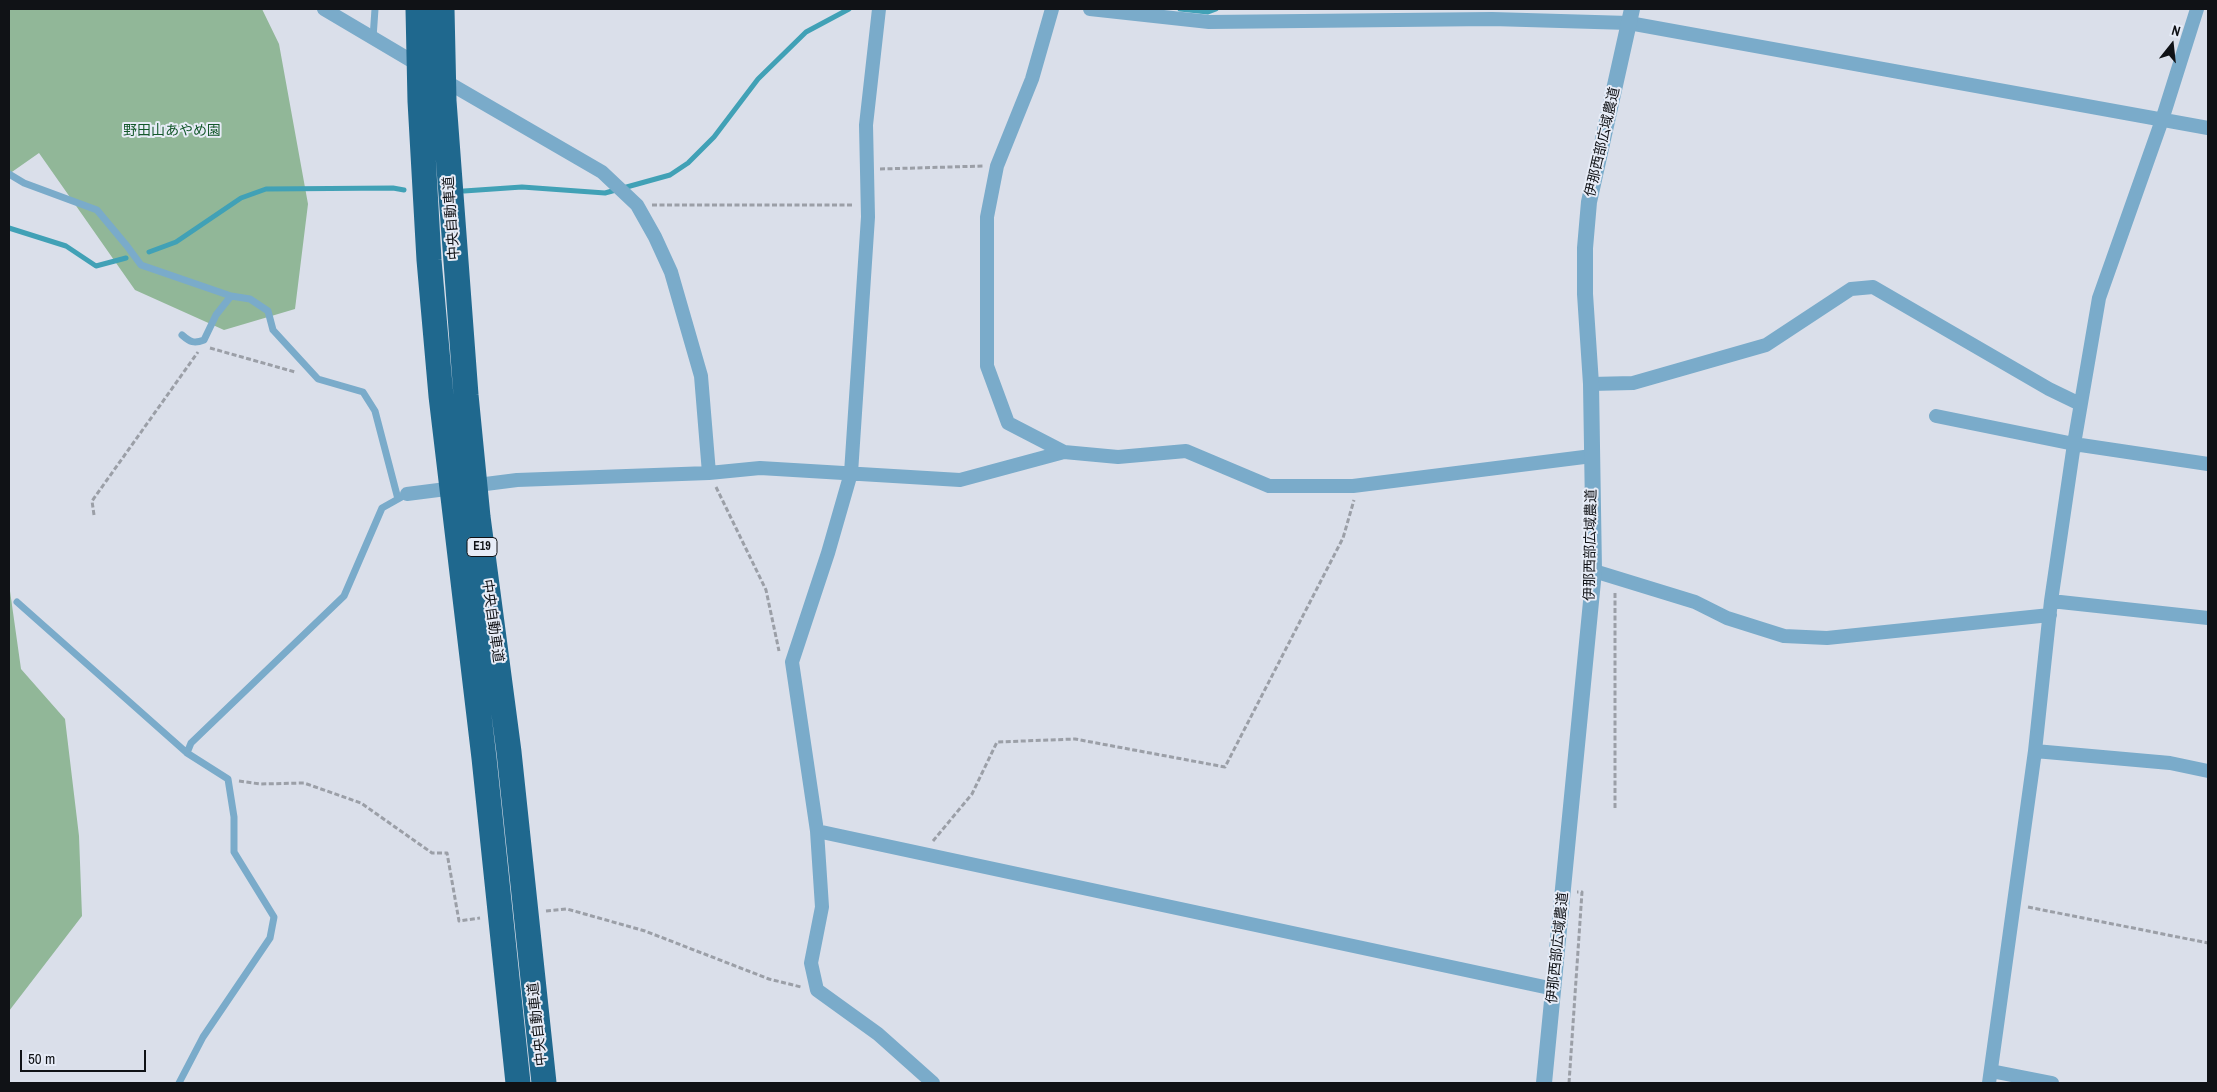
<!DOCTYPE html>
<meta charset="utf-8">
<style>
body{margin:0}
#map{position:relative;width:2217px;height:1092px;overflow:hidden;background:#dadfea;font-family:"Archivo Narrow",sans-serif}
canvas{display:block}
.frame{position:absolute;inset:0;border:10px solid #101216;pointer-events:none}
.north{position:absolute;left:2147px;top:20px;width:50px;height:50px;-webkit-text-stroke:4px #e7ecf7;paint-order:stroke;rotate:16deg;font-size:14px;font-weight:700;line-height:20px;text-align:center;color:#101216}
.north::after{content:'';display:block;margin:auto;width:18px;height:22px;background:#101216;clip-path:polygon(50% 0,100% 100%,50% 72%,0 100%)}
.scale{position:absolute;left:20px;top:1050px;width:126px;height:22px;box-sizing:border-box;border:2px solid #101216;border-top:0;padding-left:6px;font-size:15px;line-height:18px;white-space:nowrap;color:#101216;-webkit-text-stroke:4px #e7ecf7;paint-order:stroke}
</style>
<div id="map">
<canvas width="2217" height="1092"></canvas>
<div class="frame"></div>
<div class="north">N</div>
<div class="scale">50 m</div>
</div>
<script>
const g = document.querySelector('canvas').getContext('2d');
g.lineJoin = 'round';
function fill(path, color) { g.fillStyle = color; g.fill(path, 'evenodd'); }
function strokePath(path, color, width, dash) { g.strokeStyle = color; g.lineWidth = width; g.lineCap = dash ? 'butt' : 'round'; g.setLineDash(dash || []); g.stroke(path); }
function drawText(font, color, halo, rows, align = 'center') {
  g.font = font + ' "Archivo Narrow","Noto Sans JP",sans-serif'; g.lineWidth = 4; g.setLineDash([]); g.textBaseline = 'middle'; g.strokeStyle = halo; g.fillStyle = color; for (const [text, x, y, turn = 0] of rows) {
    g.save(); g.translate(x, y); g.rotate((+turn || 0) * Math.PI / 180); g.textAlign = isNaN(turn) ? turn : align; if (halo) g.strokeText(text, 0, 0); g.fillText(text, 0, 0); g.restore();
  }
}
fill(new Path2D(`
 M9 9H262L279 44 308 204 295 309 224 330 135 290 39 153 9 174Z
 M9 584 21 669 65 719 79 836 82 916 9 1011Z`), '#91b798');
strokePath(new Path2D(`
 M1180 9 1208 12 1216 9
 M464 191 522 187 605 193 670 175 688 163 714 137 758 79 806 32 849 9
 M9 228 66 246 96 266 126 258
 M149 252 176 242 241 198 266 189 393 188 404 190`), '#41a1b6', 5);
strokePath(new Path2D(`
 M880 169 984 166
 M652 205H854
 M210 348 295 372
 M716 487 766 590 779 651
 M94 515 92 501 198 352
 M239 781 260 784 304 783 361 803 432 853H447L459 921 480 918
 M1615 808V591
 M933 841 972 794 997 742 1075 739 1225 767 1343 538 1354 500
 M2028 907 2208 943
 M546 911 567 909 645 931 769 979 801 987
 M1569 1083 1582 892H1577`), '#9b9fa7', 3, [5, 2.5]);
strokePath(new Path2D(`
 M373 38 375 9
 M9 174 24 183 97 210 127 246 141 265 231 296
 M182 335C190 342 194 344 204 340L216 315 231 296 250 299 268 311 273 330 318 379 363 392 375 411 398 499
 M17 602 187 753
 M179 1083 203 1037 270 938 274 917 234 852V817L228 779 187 753 191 743 344 596 382 508 407 494`), '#7aabca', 7);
strokePath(new Path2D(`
 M324 9 422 67
 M879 9 866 125 868 217 851 473 828 553 792 662 817 831 822 907 811 963 817 990 878 1034 933 1083
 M1052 9 1032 79 997 166 987 217V366L1008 423 1064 452
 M1090 9 1209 22 1492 19 1629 23 2208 128
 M440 78 602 172 637 205 655 237 671 272 701 376 709 473
 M1591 384 1633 383 1766 345 1851 289 1873 287 2049 389 2080 404
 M1936 416 2074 444 2208 464
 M407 494 517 480 709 473 760 468 960 480 1064 452 1118 457 1186 451 1269 486H1353L1592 456
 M1594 571 1695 602 1727 618 1784 636 1827 638 2050 615
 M2051 601 2208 618
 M2035 751 2170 763 2208 771
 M817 831 1554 989
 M1991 1071 2052 1083
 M1989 1083 2035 751 2051 601 2074 444 2099 298 2162 120 2197 9`), '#7aabca', 14);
strokePath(new Path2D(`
 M1544 1083 1594 571 1591 384 1585 294V248L1589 202 1632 9`), '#7aabca', 16);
strokePath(new Path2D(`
 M418 9 420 101 429 260 441 396 484 758 518 1083
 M442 9 444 101 466 395 478 517 509 752 544 1083`), '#1f688e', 25);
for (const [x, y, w] of [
 [482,547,30]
]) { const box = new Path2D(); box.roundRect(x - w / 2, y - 9.5, w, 19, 4); g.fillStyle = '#e7ecf7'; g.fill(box); strokePath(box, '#101216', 1); }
drawText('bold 12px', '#101216', null, [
 ["E19",482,547]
]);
drawText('14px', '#14582b', '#e7ecf7', [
 ["野田山あやめ園",172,131]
]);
drawText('14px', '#101216', '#e7ecf7', [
 ["伊那西部広域農道",1603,142,-77],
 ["中央自動車道",452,218,-94],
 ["伊那西部広域農道",1591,545,-89],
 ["中央自動車道",492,621,82],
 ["伊那西部広域農道",1558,948,-84],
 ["中央自動車道",538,1024,-96]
]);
</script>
